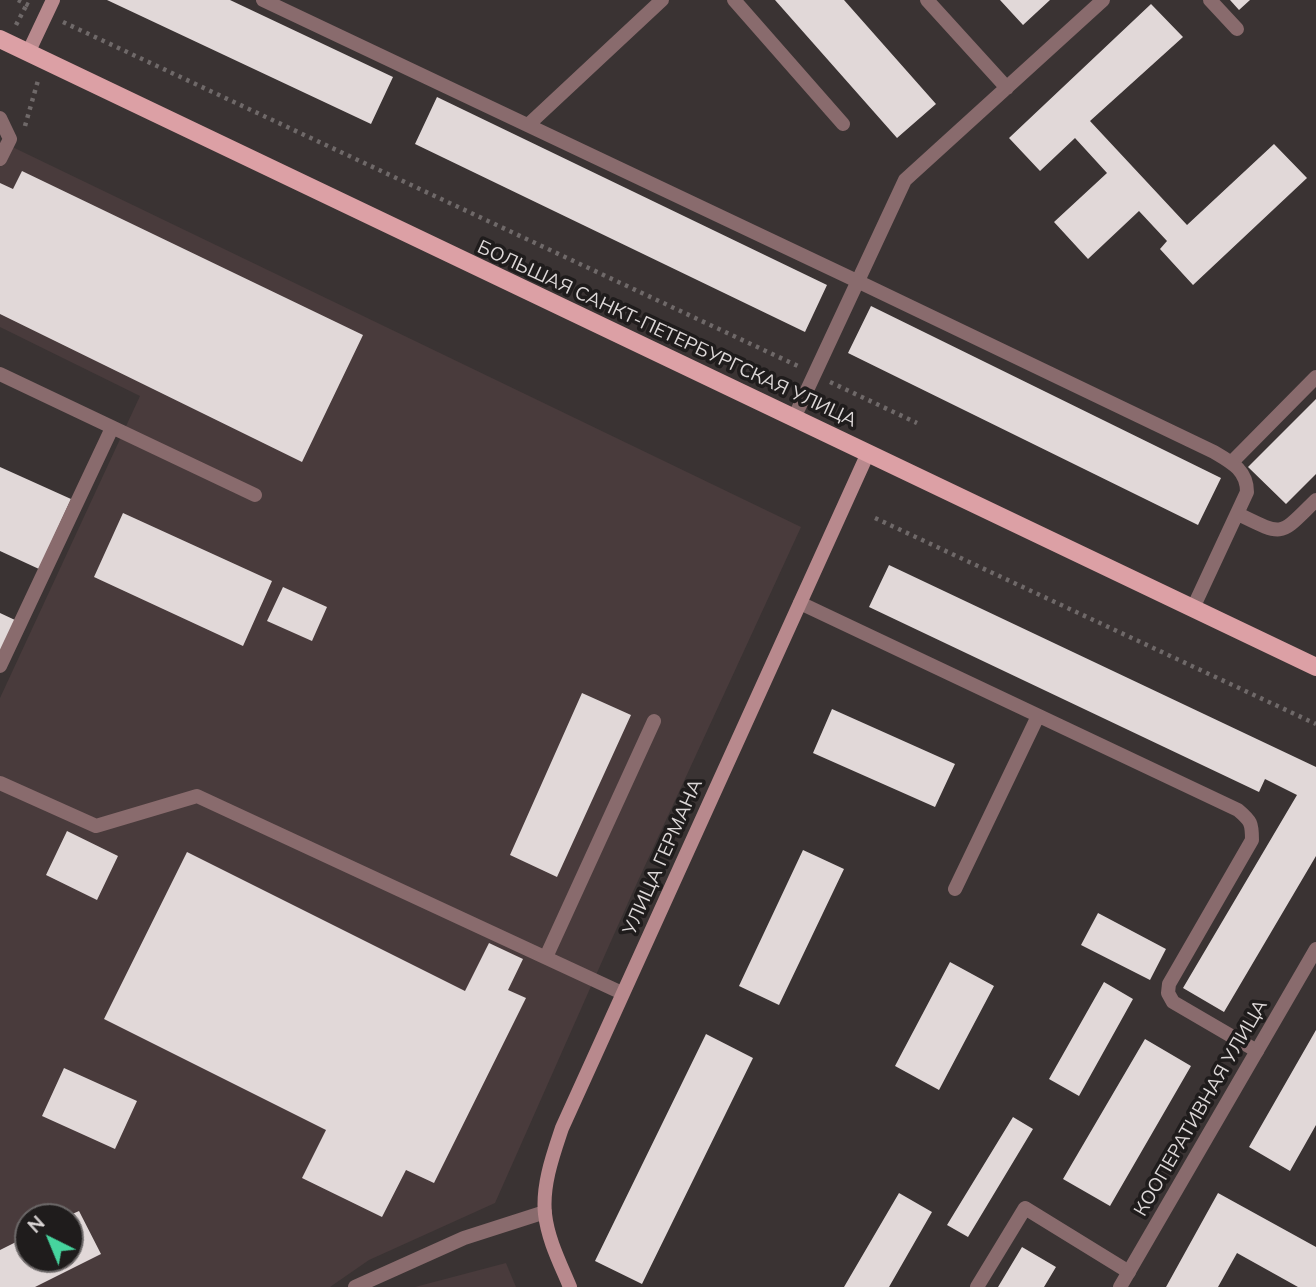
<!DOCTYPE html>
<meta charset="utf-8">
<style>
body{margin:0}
#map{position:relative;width:1316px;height:1287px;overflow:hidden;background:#3a3333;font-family:Mulish,sans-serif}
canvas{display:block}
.north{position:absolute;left:14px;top:1203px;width:70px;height:70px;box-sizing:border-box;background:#1f1c1c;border:2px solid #6b6767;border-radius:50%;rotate:317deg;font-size:19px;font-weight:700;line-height:28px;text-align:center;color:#dcd7d7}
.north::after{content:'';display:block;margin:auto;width:24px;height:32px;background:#46d49e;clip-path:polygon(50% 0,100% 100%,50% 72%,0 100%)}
</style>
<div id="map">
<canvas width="1316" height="1287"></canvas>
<div class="north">N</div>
</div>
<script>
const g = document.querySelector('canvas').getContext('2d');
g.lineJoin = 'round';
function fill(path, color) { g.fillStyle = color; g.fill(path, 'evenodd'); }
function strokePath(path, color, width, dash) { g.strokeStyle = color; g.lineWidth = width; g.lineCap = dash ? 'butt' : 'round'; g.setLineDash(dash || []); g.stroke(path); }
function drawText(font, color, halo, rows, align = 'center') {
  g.font = font + ' Mulish,sans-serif'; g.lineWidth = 7; g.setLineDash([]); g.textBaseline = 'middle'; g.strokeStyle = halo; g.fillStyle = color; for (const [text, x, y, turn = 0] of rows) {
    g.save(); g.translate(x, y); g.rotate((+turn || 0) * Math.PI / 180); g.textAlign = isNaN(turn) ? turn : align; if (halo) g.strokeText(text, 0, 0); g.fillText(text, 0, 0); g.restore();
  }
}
fill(new Path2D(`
 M0 141 801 527 631 896 495 1203 369 1260 330 1287H0V698L140 396 0 327ZM28 1217H70V1259H28Z
 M506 1263 516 1287H415Z`), '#493b3c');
fill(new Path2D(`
 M107 0H230L393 77 371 124Z
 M775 0H844L936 104 897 138Z
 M1000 0H1050L1023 25Z
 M1230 0H1250L1239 10Z
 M1151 4 1183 37 1090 121 1187 225 1274 144 1307 178 1193 285 1160 249 1167 241 1139 211 1088 259 1054 222 1107 173 1075 138 1040 171 1009 138Z
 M437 97 827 285 805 332 415 144Z
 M22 171 363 335 302 462 0 314V183L13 189Z
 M871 306 1221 478 1198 525 848 353Z
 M1316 399V474L1286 504 1248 467Z
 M0 467 71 499 39 569 0 551Z
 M123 513 272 581 243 646 94 577Z
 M889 565 1316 767V856L1224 1012 1183 988 1297 795 1265 779 1259 792 869 607Z
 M283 587 327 607 312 641 267 621Z
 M0 613 15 620 0 652Z
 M582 693 631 715 557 877 510 855Z
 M832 709 955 764 935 807 813 753Z
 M67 831 118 856 97 900 46 875Z
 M803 850 844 869 779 1005 739 986Z
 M187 852 465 991 489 943 523 959 508 990 526 998 434 1183 406 1170 382 1217 302 1178 326 1130 104 1019Z
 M1098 913 1166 949 1150 980 1081 945Z
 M950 962 994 986 939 1090 895 1066Z
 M1104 982 1133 999 1079 1096 1049 1079Z
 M1316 1030V1125L1290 1171 1249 1147Z
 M706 1034 753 1058 642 1284 595 1261Z
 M1145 1039 1191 1066 1110 1206 1063 1179Z
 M64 1068 137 1101 115 1149 42 1116Z
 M1013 1117 1033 1129 968 1237 947 1225Z
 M899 1193 932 1212 889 1287H844Z
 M1218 1193 1316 1247V1287H1298L1237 1253 1218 1287H1166Z
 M79 1211 101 1254 35 1287H0V1250L28 1236V1259H70V1215Z
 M1022 1247 1056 1267 1044 1287H998Z`), '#e1d8d8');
strokePath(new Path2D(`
 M18 0 30 6
 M63 22 800 367
 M16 25 27 4
 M25 126 39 77
 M830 382 917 423
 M875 518 1316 724`), '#6f6969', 4.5, [3.5, 5]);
strokePath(new Path2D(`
 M263 0 857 281 1214 452C1231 462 1247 470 1247 492L1193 608
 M734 0 843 124
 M927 0 1007 88
 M1210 0 1237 29
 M0 118 10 139 0 159
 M528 125 662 0
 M0 374 255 495
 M794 418 905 180 1103 0
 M1232 462 1316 377
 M1238 514C1285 537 1279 536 1316 500
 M800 603 1238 810C1251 821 1252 823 1252 840L1169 984 1168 993 1173 1002 1257 1051
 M0 666 112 428
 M0 783 96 826 197 796 622 993
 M955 889 1038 716
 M546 957 654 721
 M355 1287 464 1238 545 1212
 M977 1287 1025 1208 1129 1272`), '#896b6d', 14);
strokePath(new Path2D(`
 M1120 1287 1316 949`), '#896b6d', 14);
strokePath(new Path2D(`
 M28 53 53 0
 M570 1287C560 1263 548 1240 545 1214 542 1185 553 1155 562 1128L868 453`), '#b8898d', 14);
strokePath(new Path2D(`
 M0 39 1316 667`), '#dca0a5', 18);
drawText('19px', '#dcd7d7', '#1f1c1c', [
 ["БОЛЬШАЯ САНКТ-ПЕТЕРБУРГСКАЯ УЛИЦА",667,334,25],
 ["УЛИЦА ГЕРМАНА",663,857,-66],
 ["КООПЕРАТИВНАЯ УЛИЦА",1201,1108,-60]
]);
</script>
